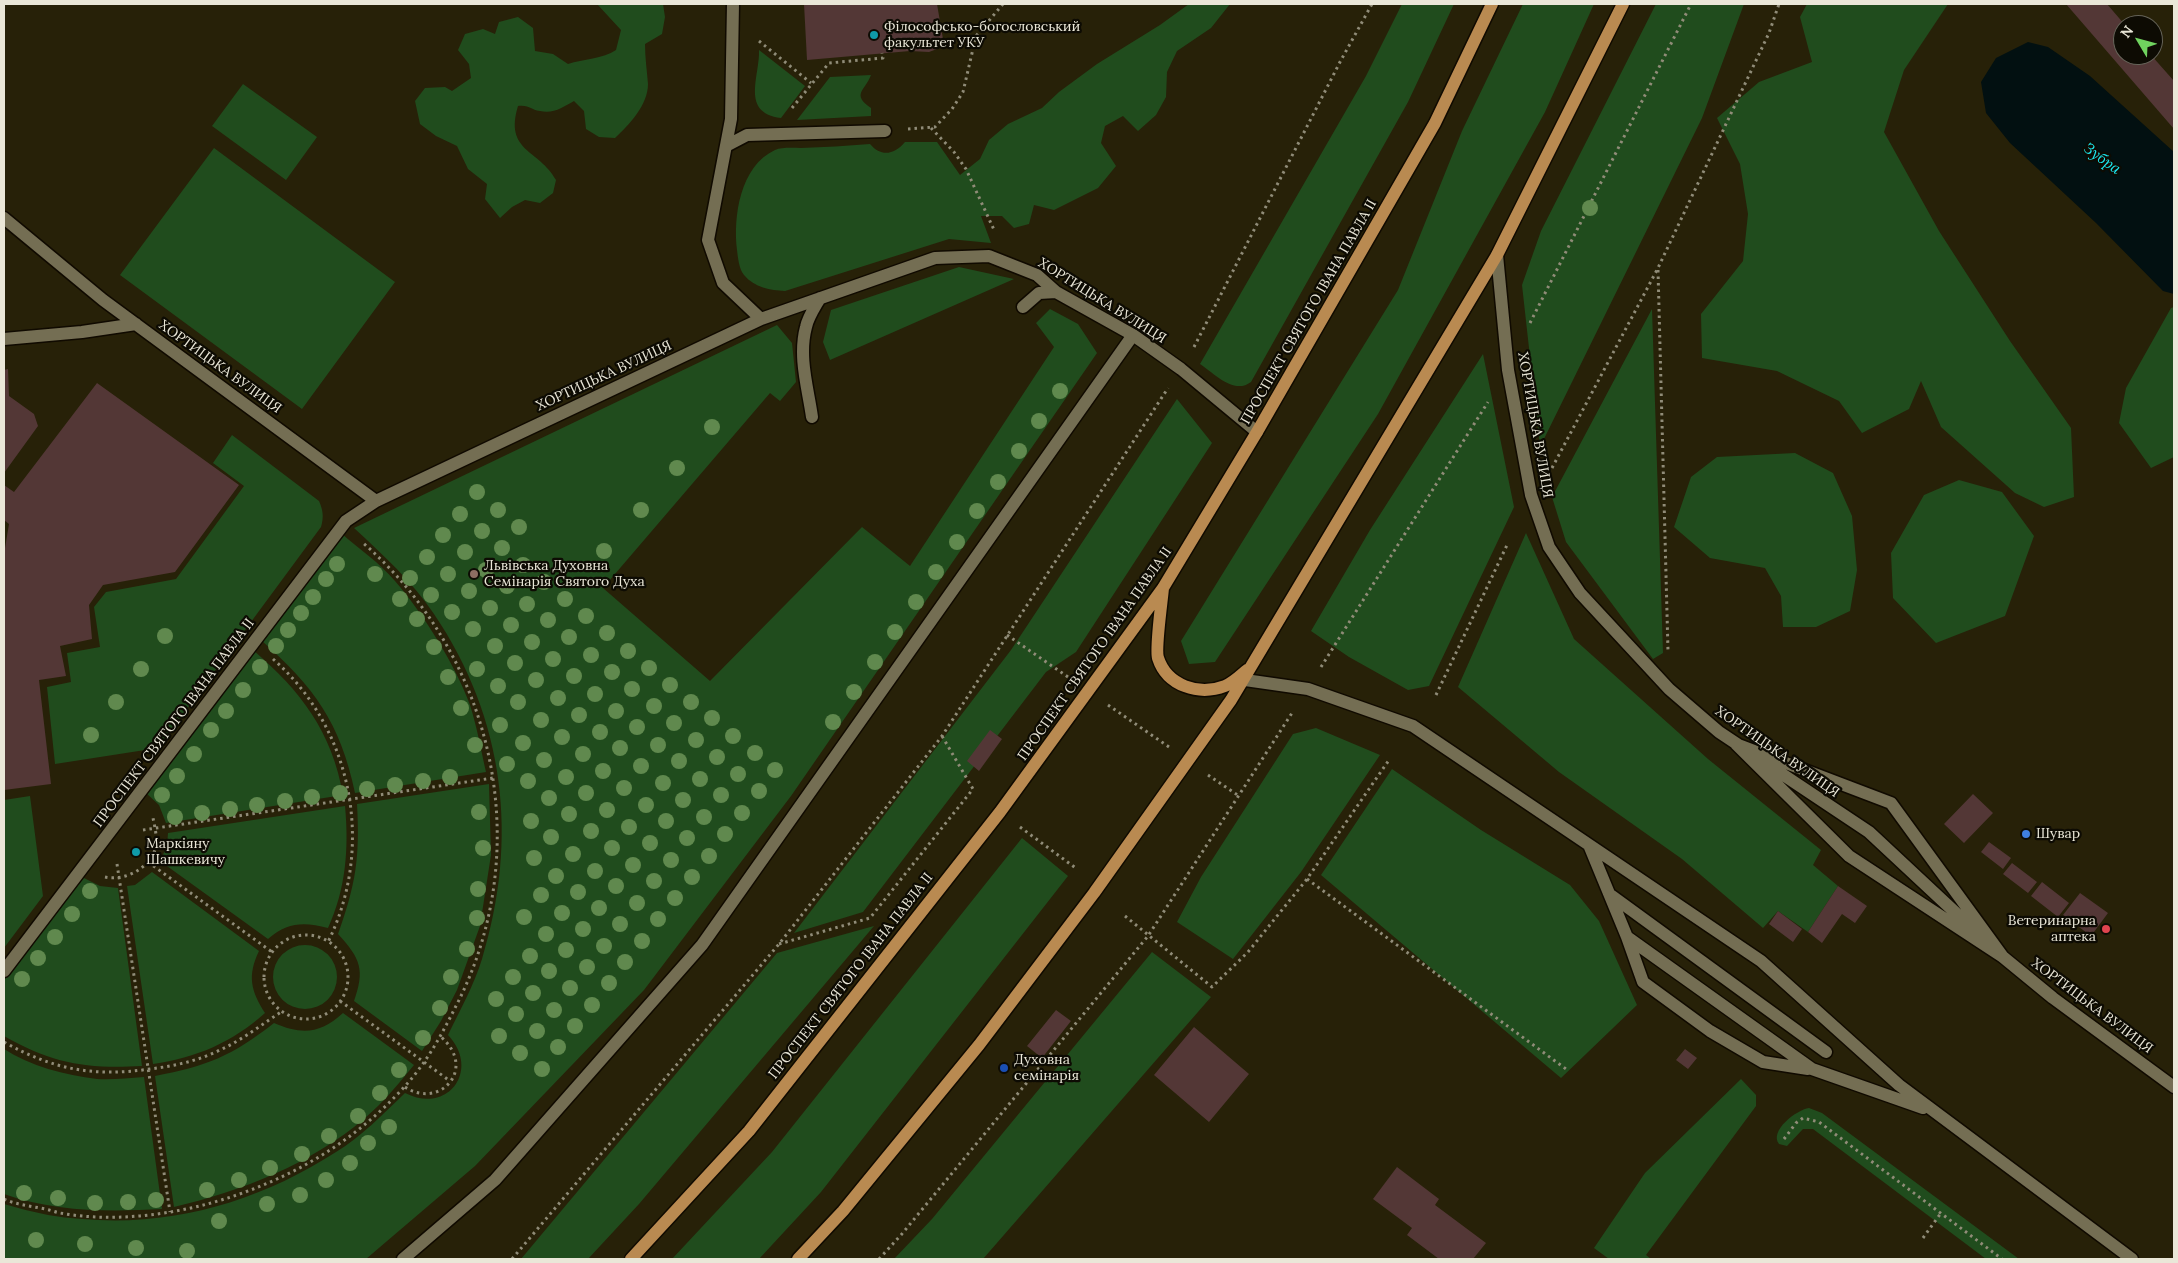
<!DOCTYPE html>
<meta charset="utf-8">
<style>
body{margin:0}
#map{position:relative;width:2178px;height:1263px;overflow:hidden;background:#272108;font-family:Lora,serif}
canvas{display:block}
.frame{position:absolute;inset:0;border:5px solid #eae7d8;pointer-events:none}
.north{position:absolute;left:2113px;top:15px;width:50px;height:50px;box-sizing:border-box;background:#0d0b03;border:1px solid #656358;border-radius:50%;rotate:307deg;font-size:14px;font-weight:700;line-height:20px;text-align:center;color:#eae7d8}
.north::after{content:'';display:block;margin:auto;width:18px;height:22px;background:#70d35f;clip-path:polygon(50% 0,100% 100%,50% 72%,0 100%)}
</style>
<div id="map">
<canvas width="2178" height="1263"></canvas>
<div class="frame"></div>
<div class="north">N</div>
</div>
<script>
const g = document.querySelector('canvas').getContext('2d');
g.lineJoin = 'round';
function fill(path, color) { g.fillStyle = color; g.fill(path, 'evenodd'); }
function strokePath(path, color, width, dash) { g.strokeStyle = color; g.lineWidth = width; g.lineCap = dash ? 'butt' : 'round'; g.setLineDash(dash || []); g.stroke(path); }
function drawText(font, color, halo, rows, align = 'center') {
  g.font = font + ' Lora,serif'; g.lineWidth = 4.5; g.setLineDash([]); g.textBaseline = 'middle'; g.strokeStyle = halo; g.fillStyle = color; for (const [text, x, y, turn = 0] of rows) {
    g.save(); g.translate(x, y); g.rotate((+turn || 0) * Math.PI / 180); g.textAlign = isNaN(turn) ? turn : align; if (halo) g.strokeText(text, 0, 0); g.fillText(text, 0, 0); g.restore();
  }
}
fill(new Path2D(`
 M597 4H663L665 17 662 34 645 44C645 58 647 71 648 84 648 105 629 125 615 138L599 137 586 129 584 111 574 101C563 107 554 114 540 111 530 110 531 105 518 106 504 152 539 149 556 180L553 193 540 203 525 200 512 207 500 218 485 199 487 184 468 169 457 146 436 136 420 124 415 101 425 88 445 87 452 91 471 78 469 64 458 50 465 34 483 29 495 34 499 22 518 17 533 28 535 51 553 54 568 64C583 59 603 59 616 50L621 30Z
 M1189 4H1230L1211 28 1177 51 1167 72 1166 97 1156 115 1138 131 1123 116 1105 126 1101 143 1116 166 1098 188 1054 210 1034 205 1029 224 1014 228 1002 216H981L991 243 949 239 785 291C770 290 755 288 744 275 739 269 738 258 737 250 733 217 740 166 775 150 782 147 793 148 801 148 824 147 847 146 870 144 881 157 894 155 905 142H937L960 175 980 159 989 140 1008 124 1042 108 1059 92 1097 64 1160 25Z
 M1402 4H1454L1408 102 1251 382C1234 395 1215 374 1200 364L1366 76Z
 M1523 4H1594L1545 112 1378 414 1215 662 1189 664 1181 641 1398 290 1462 131Z
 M1656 4H1744L1702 118 1540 447 1522 285 1541 231Z
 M1807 4H1948L1904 70 1884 132 1939 231 2010 341 2071 428 2074 497 2044 507 2015 493 1941 427 1921 381 1909 409 1862 433 1839 401 1777 371 1702 358 1701 314 1743 261 1748 214 1740 164 1717 118 1759 82 1812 62 1800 17Z
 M759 50 805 86 781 118C740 113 760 76 759 50Z
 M871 75C865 91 851 94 871 108V116L797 120 830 77Z
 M243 84 317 137 286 180 212 126Z
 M214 148 395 282 302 409 120 275Z
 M959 267 1014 279 830 360 823 342 831 310Z
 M2174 307V457L2151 468 2119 423 2126 388 2171 308Z
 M1050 309 1078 324 1097 353 791 796 644 990 475 1166 366 1259H4V1204C18 1208 33 1212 48 1215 59 1217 70 1218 82 1219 173 1227 260 1201 336 1152 361 1137 384 1113 405 1093 448 1115 481 1070 448 1035 460 1010 474 985 482 959 519 839 505 719 434 614 412 581 383 555 354 528L777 325 792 343 796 382 780 401 770 393 603 588 710 681 862 527 910 566 1054 347 1036 323Z
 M1652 309 1663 653 1653 659 1566 542 1552 497Z
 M1483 354 1514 507 1429 686 1408 690 1349 657 1311 631 1370 530Z
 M1177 399 1212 443 1076 652 1046 672 863 912 794 933 1011 650Z
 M232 435 319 501C323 510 324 517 321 527L158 748 55 764 47 687 71 682 67 653 100 647 94 607 106 592 176 579 244 486 213 463Z
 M1795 453 1833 473 1852 516 1857 570 1850 611 1816 627H1783L1781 596 1765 568 1710 558 1674 527 1691 477 1717 457Z
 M1959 480 2002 492 2034 536 2005 616 1936 643 1893 598 1891 553 1924 495Z
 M341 533C359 549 380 563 395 581 423 613 456 666 470 705 477 727 481 750 486 772L355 793C340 722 314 687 261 640Z
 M1526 533 1574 639 1708 759 1821 850 1813 865 1838 886 1808 932 1778 911 1763 928 1682 859 1559 772 1458 687Z
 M253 650C301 691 332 732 343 795L166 823 159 805 145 792Z
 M1316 728 1380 755 1301 872 1233 959 1177 922 1201 877 1293 734Z
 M1392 769 1481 830 1570 885 1599 921 1637 1005 1561 1078 1321 875Z
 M489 784 491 855 480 926 457 990 441 1021 422 1051 354 1001C365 970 361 959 338 934 356 884 360 857 357 804Z
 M30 796 43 896 4 948V800Z
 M345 806C349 848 346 889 328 928 304 922 288 922 268 939L160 861 167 846 168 833Z
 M1022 838 1068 876 821 1192 759 1259H672L772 1152Z
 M152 872 259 951C247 976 251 991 265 1013 233 1042 196 1058 153 1064L127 886 135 885Z
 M82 877 100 886 118 888 142 1066C87 1069 53 1064 4 1036V980Z
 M874 926 639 1204 588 1259H521L777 953Z
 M273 977a32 32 0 1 1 64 0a32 32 0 1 1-64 0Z
 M1152 952 1211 997 983 1259H894L932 1219Z
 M343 1013 414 1065C399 1083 384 1102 365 1118 311 1164 242 1191 174 1207L155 1076C207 1066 232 1056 274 1023 302 1035 320 1034 343 1013Z
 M4 1049C30 1066 65 1075 97 1079 112 1080 128 1078 144 1077L162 1209C109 1212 55 1212 4 1194Z
 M1741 1079 1756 1095V1106L1646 1255 1651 1259H1609L1594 1248 1645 1173Z
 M1809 1108 1822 1113 2019 1259H1986L1813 1129H1803L1787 1146 1779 1144C1769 1131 1796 1110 1809 1108Z`), '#204c1d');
fill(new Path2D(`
 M2028 42 2048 47 2090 76 2174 152V294L2163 291 2096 223 2010 143 1986 113 1981 82 1996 58Z`), '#021011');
fill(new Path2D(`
 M804 4H937L943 39 937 49 929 52 910 51 807 60Z
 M2066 4H2107L2125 25H2123V55H2151L2174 81V129Z
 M8 369 9 396 34 414 38 426 4 473V370Z
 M97 383 239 485 175 572 103 585 89 605 92 639 60 646 66 676 39 680 51 784 4 790V554L9 524 4 520V485L14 492Z
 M990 730 1002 739 979 771 967 761Z
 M1973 794 1993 813 1964 843 1944 824Z
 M1989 842 2011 858 2003 869 1981 852Z
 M2012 863 2037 882 2028 893 2003 874Z
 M2042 882 2069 903 2058 917 2031 896Z
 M1838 886 1867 906 1855 923 1842 914 1822 943 1808 932Z
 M2080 893 2108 913 2091 936 2063 915Z
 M1778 911 1802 929 1793 942 1769 924Z
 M1056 1010 1071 1021 1042 1058 1027 1046Z
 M1194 1027 1249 1074 1209 1122 1154 1075Z
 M1685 1049 1697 1058 1688 1069 1676 1060Z
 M1397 1167 1439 1199 1435 1205 1486 1243 1473 1259H1439L1407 1235 1412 1228 1373 1199Z`), '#533736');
const minor = new Path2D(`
 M733 4 731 119 708 240 723 283 761 319
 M726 146 747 135 885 131
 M4 218 103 300 376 501 761 319 935 258 989 256 1037 275 1056 292 1133 335 1181 369 1257 432
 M1497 255 1508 370 1531 495 1549 547 1580 593 1669 689 1719 732 1869 832 2003 957 2053 998 2174 1087
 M1023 307 1039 293 1056 292
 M4 339 82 332 136 324
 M812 417C808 388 798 357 806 327 808 317 815 307 820 298
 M1245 680 1308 689 1413 726 1761 961 1899 1085 2132 1259
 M1736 744 1891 803 2003 957 1849 856Z
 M1589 845 1627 937 1812 1069 1923 1108
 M1612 896 1826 1052
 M1627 937 1643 982 1710 1031 1763 1062 1808 1069
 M4 971 346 521 376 501
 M403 1259 495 1180 702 945 1133 335`);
const major = new Path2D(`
 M1163 588C1162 600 1155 649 1158 658 1167 686 1199 696 1225 686 1233 683 1241 675 1247 670
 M631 1259 749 1131 1000 812 1163 588 1257 432 1435 123 1492 4
 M798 1259 843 1211 979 1045 1094 893 1231 700 1497 255 1623 4`);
strokePath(minor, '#100a00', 15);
strokePath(major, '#100a00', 15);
strokePath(new Path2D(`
 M759 41 811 83
 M792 108 829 63 883 58 882 53
 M931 128 954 152 966 169 995 232
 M908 129 935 127 952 109 963 92 976 36 1003 4
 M1658 270 1668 651
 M1530 323 1691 4
 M1194 347 1340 62 1372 4
 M1552 468 1658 268 1769 33 1779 4
 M1007 635 1068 677
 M273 659C353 729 375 847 328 942
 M1321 667 1488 402
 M1436 695 1508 543
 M1108 705 1169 747
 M1208 775 1239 796
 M1020 827 1077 869
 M143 830 493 778
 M148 862 272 952
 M117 864 170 1212
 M105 877C125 881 148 869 155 850 158 839 155 828 153 818
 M1307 879 1566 1069
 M1125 916 1212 987 1248 952 1307 879 1389 760
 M264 977a42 42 0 1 1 84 0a42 42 0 1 1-84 0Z
 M779 944 870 918 973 789 942 736
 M340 1001 450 1081
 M4 1042C54 1070 94 1077 150 1069 174 1066 198 1061 220 1050 242 1040 261 1025 281 1012
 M405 1087C439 1110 478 1069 441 1037
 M1784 1139 1796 1123 1803 1118 1819 1122 2002 1259
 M4 1199C17 1205 31 1206 45 1209 50 1210 55 1212 60 1213 108 1222 164 1216 211 1203 286 1182 353 1144 406 1085 427 1062 442 1034 456 1006 537 849 495 657 362 542
 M1923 1238 1941 1213
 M512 1259 779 944 942 736 1168 388
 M879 1259 901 1235 1148 936 1292 713`), '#908c78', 3, [2.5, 4]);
strokePath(minor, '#746e53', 12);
strokePath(major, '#b98a51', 12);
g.fillStyle = '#60894e';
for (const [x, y] of [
 [1590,208],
 [1060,391],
 [1039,421],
 [712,427],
 [1019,451],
 [677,468],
 [998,482],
 [477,492],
 [498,510],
 [641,510],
 [977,511],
 [460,514],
 [519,527],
 [482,531],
 [443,535],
 [957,542],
 [502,548],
 [604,551],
 [465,552],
 [427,557],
 [337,564],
 [523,565],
 [486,570],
 [936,572],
 [375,574],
 [448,574],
 [410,578],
 [326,579],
 [544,582],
 [507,586],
 [469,591],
 [431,595],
 [313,597],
 [400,599],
 [565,599],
 [916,602],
 [527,604],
 [490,608],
 [452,612],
 [301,613],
 [586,616],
 [417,619],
 [548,620],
 [511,625],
 [473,629],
 [288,630],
 [895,632],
 [607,633],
 [165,636],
 [569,637],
 [532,642],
 [276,646],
 [495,646],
 [434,647],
 [628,651],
 [591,655],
 [553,659],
 [875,662],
 [515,663],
 [260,667],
 [649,668],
 [141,669],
 [477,669],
 [612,672],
 [574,676],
 [448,677],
 [536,680],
 [670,685],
 [498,686],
 [632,689],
 [243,690],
 [854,692],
 [595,694],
 [558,698],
 [116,702],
 [518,702],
 [691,702],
 [654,706],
 [461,708],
 [226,711],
 [616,711],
 [579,715],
 [712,718],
 [541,720],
 [833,722],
 [674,723],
 [500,725],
 [637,727],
 [211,730],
 [600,732],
 [91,735],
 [733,736],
 [562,737],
 [696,740],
 [523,743],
 [475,745],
 [658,745],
 [620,748],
 [755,753],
 [194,754],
 [583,754],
 [717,757],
 [544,760],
 [679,761],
 [507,764],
 [641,766],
 [775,770],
 [603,771],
 [738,774],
 [177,776],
 [450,777],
 [566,777],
 [700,779],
 [423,781],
 [528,781],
 [663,783],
 [395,785],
 [624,788],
 [367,789],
 [759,791],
 [340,793],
 [586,793],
 [162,795],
 [721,795],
 [312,797],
 [549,798],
 [683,800],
 [285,801],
 [257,805],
 [646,805],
 [230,809],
 [607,810],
 [479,812],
 [202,813],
 [742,813],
 [569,814],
 [175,817],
 [704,817],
 [531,821],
 [666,821],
 [629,827],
 [591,831],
 [725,834],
 [551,837],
 [687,838],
 [650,843],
 [483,848],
 [612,848],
 [573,854],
 [709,856],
 [534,858],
 [671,860],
 [633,865],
 [595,871],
 [556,876],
 [692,877],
 [654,881],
 [616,886],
 [478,889],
 [90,891],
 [578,892],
 [541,895],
 [675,898],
 [637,903],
 [599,908],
 [562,913],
 [72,914],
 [524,917],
 [477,918],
 [658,919],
 [620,924],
 [583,929],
 [546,934],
 [55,937],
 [642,941],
 [604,946],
 [467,949],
 [566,950],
 [530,956],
 [38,958],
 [625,962],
 [587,967],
 [549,971],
 [451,977],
 [513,977],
 [22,979],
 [609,983],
 [570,988],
 [533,993],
 [496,999],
 [592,1005],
 [440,1008],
 [554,1010],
 [516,1014],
 [575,1026],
 [537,1031],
 [499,1036],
 [423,1038],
 [558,1047],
 [520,1053],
 [542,1069],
 [399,1070],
 [380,1093],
 [358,1116],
 [389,1127],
 [329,1136],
 [368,1143],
 [302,1154],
 [350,1163],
 [270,1168],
 [239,1180],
 [326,1180],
 [207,1190],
 [24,1193],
 [300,1195],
 [58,1198],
 [156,1200],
 [128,1202],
 [95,1203],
 [267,1204],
 [219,1221],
 [36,1240],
 [85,1244],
 [136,1248],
 [187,1251]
]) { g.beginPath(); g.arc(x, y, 8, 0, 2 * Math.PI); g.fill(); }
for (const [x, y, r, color] of [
 [874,35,5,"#0f9aa8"],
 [474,574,5,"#8d6e63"],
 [2026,834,5,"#3f7fe0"],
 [136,852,5,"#0f9aa8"],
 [2106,929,5,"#e0444e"],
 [1004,1068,5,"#1a4fb4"]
]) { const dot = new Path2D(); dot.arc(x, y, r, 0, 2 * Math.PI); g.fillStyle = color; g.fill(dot); strokePath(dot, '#0d0b03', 2); }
drawText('14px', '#eae7d8', '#0d0b03', [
 ["Філософсько-богословський",884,27],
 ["факультет УКУ",884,43],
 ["Львівська Духовна",484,566],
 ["Семінарія Святого Духа",484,582],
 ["Шувар",2036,834],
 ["Маркіяну",146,844],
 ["Шашкевичу",146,860],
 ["Ветеринарна",2096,921,"right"],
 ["аптека",2096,937,"right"],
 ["Духовна",1014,1060],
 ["семінарія",1014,1076]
], 'left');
drawText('14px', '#eae7d8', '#0d0b03', [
 ["ХОРТИЦЬКА ВУЛИЦЯ",1102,301,32],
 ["ПРОСПЕКТ СВЯТОГО ІВАНА ПАВЛА II",1309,312,-60],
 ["ХОРТИЦЬКА ВУЛИЦЯ",220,367,36],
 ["ХОРТИЦЬКА ВУЛИЦЯ",604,376,-25],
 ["ХОРТИЦЬКА ВУЛИЦЯ",1535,425,80],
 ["ПРОСПЕКТ СВЯТОГО ІВАНА ПАВЛА II",1095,654,-55],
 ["ПРОСПЕКТ СВЯТОГО ІВАНА ПАВЛА II",174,723,-53],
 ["ХОРТИЦЬКА ВУЛИЦЯ",1777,752,35],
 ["ПРОСПЕКТ СВЯТОГО ІВАНА ПАВЛА II",851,976,-52],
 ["ХОРТИЦЬКА ВУЛИЦЯ",2092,1006,37]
]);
drawText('italic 15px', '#1ce9f1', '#0d0b03', [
 ["Зубра",2102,159,36]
]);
</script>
